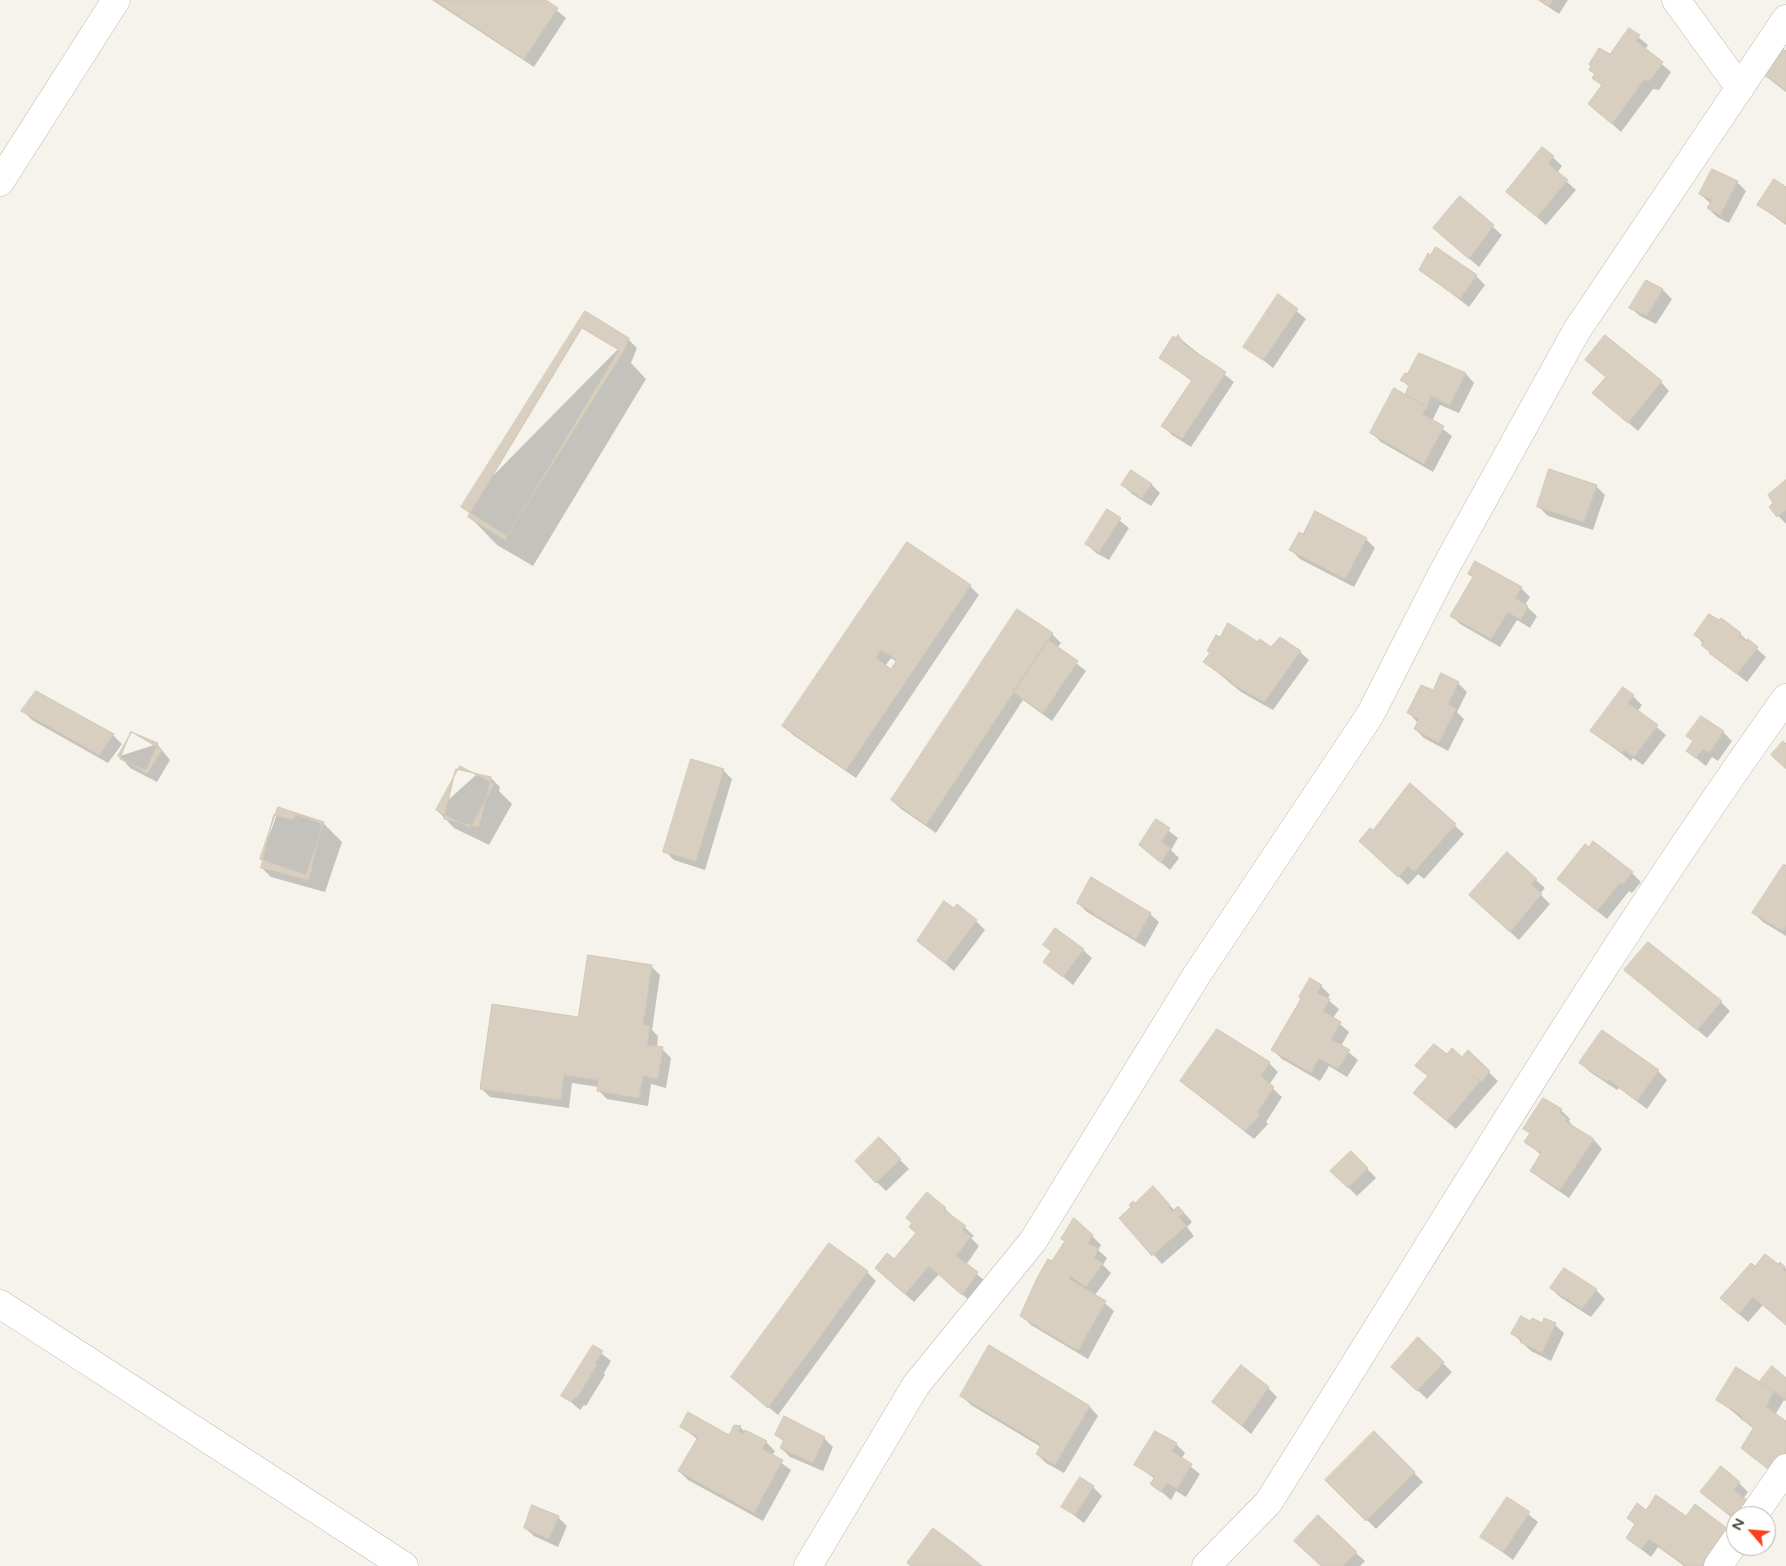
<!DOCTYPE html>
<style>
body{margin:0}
#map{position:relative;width:1786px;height:1566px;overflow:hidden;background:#f6f3ec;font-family:"Varela Round",sans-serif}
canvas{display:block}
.north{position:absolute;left:1726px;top:1506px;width:50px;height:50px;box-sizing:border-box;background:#fff;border:1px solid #b7b4b0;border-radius:50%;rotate:297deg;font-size:14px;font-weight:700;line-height:20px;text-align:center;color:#4b4439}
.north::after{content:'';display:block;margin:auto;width:18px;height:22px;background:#fc3f1d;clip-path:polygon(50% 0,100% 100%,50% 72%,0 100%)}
</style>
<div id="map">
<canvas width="1786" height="1566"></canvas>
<div class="north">N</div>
</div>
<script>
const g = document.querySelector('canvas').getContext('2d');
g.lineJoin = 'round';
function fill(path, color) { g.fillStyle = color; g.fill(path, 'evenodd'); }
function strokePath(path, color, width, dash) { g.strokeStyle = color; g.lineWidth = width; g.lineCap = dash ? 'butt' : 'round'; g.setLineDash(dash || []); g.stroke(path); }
fill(new Path2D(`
 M432 0H544L566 18 534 67Z
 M1538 0H1568L1559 14Z
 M1629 30 1648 45 1645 50 1671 72 1659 90 1653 89 1621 132 1590 104 1602 86 1594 78 1596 75 1590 69 1610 56Z
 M1786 53V92L1764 75Z
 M1543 148 1562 166 1557 173 1576 190 1546 225 1507 191Z
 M1737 182 1746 191 1729 223 1717 217 1708 208 1711 204 1700 194Z
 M1786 188V225L1759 205Z
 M1460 198 1502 235 1479 267 1434 228Z
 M1437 249 1476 276 1485 285 1469 307 1421 270Z
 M1647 282 1663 290 1672 299 1656 324 1640 316 1631 308Z
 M1278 296 1306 319 1273 368 1245 346Z
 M1178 337 1234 382 1191 447 1172 435 1163 426 1193 382 1160 357Z
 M628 339 637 348 631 363 646 379 533 566 497 545 470 517 471 515 463 506Z
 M1587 360 1661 382 1669 391 1638 431 1594 393 1607 378Z
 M1466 374 1474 383 1459 413 1440 405 1432 421 1452 436 1433 472 1381 442 1372 433 1405 396 1410 388 1402 380Z
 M1786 481V524L1770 507 1775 503Z
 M1123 485H1152L1160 493 1151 506 1132 494Z
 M1596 486 1605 495 1593 530 1548 516 1539 507Z
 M1108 511 1129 528 1109 560 1096 553 1087 544Z
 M1366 539 1375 548 1354 587 1300 559 1291 550Z
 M907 544 970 586 979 595 856 778 793 735 784 726ZM891 658 897 662 892 670 885 666Z
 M1470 574 1521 588 1530 597 1525 605 1537 616 1530 628 1517 620 1500 647 1460 624 1451 615 1474 578Z
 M1052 634 1061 643 1057 648 1086 671 1052 721 1023 700 936 833 901 809 892 800Z
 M1740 634 1766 657 1747 682 1711 654 1696 635Z
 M1258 644 1272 649 1300 652 1309 660 1273 710 1241 692 1205 662Z
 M1458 683 1467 692 1457 712 1464 719 1448 751 1424 738 1415 729 1418 723 1409 713 1433 692Z
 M1633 696 1642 705 1638 711 1666 735 1643 765 1633 758 1631 761 1592 731Z
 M23 711 113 735 122 744 108 763 32 720Z
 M1723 732 1732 741 1718 761 1712 757 1706 766 1687 751 1694 742Z
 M157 744 170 760 157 782 130 768 120 756Z
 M723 770 732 779 705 870 674 860 665 851Z
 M476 775 491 778 500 787 499 791 512 804 489 845 454 828 437 810Z
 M1410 785 1464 834 1424 879 1418 874 1408 885 1370 850 1373 832Z
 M279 808 324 824 342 842 325 892 271 877 262 868 264 861 261 859Z
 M1156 821 1178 838 1171 850 1179 858 1170 870 1140 845Z
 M1589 848 1632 873 1641 882 1632 893 1629 891 1607 919 1567 887Z
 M1786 867V936L1763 922 1754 913Z
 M1536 880 1545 888 1540 894 1550 904 1519 940 1479 904Z
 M1078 903 1150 914 1159 922 1145 947 1087 912Z
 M976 921 985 930 954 971 918 940Z
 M1045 945 1083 950 1092 958 1073 985 1045 962 1052 952Z
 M651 966 660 975 652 1030 658 1036 657 1048 662 1049 671 1058 666 1088 651 1084 648 1106 607 1099 598 1090 599 1087 572 1083 569 1108 490 1097 481 1088Z
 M1625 970 1721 1002 1730 1011 1707 1038Z
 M1321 986 1330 995 1327 999 1339 1009 1333 1018 1349 1032 1341 1046 1358 1060 1347 1077 1329 1066 1320 1081 1282 1059 1273 1050Z
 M1602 1032 1658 1071 1667 1080 1647 1109 1619 1088 1617 1090 1590 1072 1581 1063Z
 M1468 1052 1498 1081 1456 1129 1424 1102 1429 1076 1447 1056 1462 1059Z
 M1269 1063 1278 1072 1269 1085 1282 1097 1266 1122 1268 1124 1254 1139 1181 1081Z
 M1544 1099 1561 1110 1570 1119 1569 1121 1575 1129 1594 1140 1602 1149 1569 1198 1541 1179 1532 1170 1541 1155 1526 1141 1531 1134 1525 1129Z
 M879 1139 909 1169 886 1191 856 1162Z
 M1351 1152 1376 1178 1357 1196 1332 1171Z
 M1162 1197 1175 1211 1178 1207 1187 1216 1192 1222 1187 1227 1194 1236 1162 1264 1121 1218Z
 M945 1209 974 1236 971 1238 979 1246 966 1265 986 1282 971 1302 939 1274 914 1302 885 1277 894 1260Z
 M1092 1236 1101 1245 1098 1250 1107 1258 1103 1265 1111 1273 1095 1295 1114 1311 1088 1359 1031 1325 1022 1316 1052 1263Z
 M1780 1264 1786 1269V1325L1763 1305 1748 1322 1731 1307 1755 1268 1778 1266Z
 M867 1272 876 1281 778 1415 732 1377Z
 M1551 1288 1596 1290 1605 1299 1591 1317 1560 1297Z
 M1545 1319 1555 1325 1564 1333 1551 1361 1531 1351 1513 1334 1531 1322 1542 1324Z
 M1418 1339 1452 1372 1427 1399 1402 1376Z
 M593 1347 611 1361 604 1373 605 1375 586 1406 584 1405 580 1410 563 1395Z
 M989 1347 1090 1407 1098 1416 1064 1473 1046 1463 1037 1454 1041 1447 971 1405 962 1396Z
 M1786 1379V1401L1784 1400 1775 1415 1786 1423 1783 1481 1742 1447 1754 1429 1717 1399 1770 1389 1762 1381Z
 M1268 1388 1277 1397 1251 1434 1214 1402Z
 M784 1418 824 1438 833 1447 823 1471 790 1457 781 1448 784 1442 777 1435Z
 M682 1427 729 1437 735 1427H740L745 1432 766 1442 775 1451 772 1456 791 1470 763 1521 688 1480 679 1471 697 1439Z
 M1374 1432 1423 1482 1376 1529 1327 1480Z
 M1176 1444 1185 1453 1181 1459 1200 1474 1186 1497 1176 1491 1171 1500 1152 1484 1155 1479 1136 1465Z
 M1739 1483 1748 1492 1743 1499 1753 1516H1736V1521L1711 1500Z
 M1093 1487 1102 1496 1084 1523 1063 1507Z
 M1508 1498 1538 1522 1513 1560 1482 1537Z
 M558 1517 567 1526 558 1547 534 1536 525 1528Z
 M1629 1518 1721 1566H1684L1658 1547 1651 1557 1627 1538 1636 1525Z
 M1356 1553 1365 1561 1360 1566H1322Z`), '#0003');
const building = new Path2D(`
 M435 0H546L558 8 524 59Z
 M1540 0H1553L1549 6Z
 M1629 28 1640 35 1636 41 1663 62 1650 81 1644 80 1612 124 1588 104 1602 85 1592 78 1595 74 1589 70 1591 66 1589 64 1599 48 1610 54Z
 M1782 48 1786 51V91L1764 74Z
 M1542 147 1554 156 1548 164 1568 180 1537 217 1506 192Z
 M1712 169 1738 181 1720 215 1707 208 1712 200 1699 194Z
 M1774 179 1786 187V223L1757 205Z
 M1460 196 1494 225 1469 259 1433 228Z
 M1436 247 1477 275 1460 299 1419 270 1428 253 1430 255Z
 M1646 280 1663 289 1647 316 1629 308Z
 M1278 294 1298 309 1263 360 1243 347Z
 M585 311 629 338 625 349 507 536 461 507Z
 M582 328 619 350 505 540 468 517Z
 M1178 335 1185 345 1226 372 1182 439 1161 426 1192 380 1159 358 1173 336 1176 338Z
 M1605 335 1662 381 1628 423 1592 393 1606 377 1585 360Z
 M1419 353 1466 373 1450 405 1431 396 1427 407 1405 395 1409 385 1400 380 1405 373 1407 374Z
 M1394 388 1427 407 1422 414 1444 426 1424 464 1370 433Z
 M1549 469 1597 485 1584 522 1537 507Z
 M1131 470 1152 484 1142 498 1121 485Z
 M1786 480V510L1777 517 1769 507 1773 503 1768 495Z
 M1107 509 1121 518 1099 552 1085 544Z
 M1315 511 1367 538 1345 579 1289 550 1299 532 1303 534Z
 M907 542 971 585 846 770 782 726ZM881 650 897 660 891 669 876 658Z
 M1475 561 1522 587 1515 598 1528 606 1521 620 1508 612 1491 639 1450 616 1473 577 1468 574Z
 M1017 609 1053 633 926 825 891 800Z
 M1709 614 1719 620 1721 618 1741 633 1739 636 1746 641 1748 639 1758 647 1737 674 1709 653 1710 652 1701 645 1704 641 1694 635Z
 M1228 623 1258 642 1260 639 1271 647 1280 637 1301 651 1264 702 1230 683 1232 682 1203 662 1210 653 1207 651 1216 635 1220 637Z
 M1048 640 1078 661 1043 713 1013 692Z
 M1441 673 1459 682 1448 704 1456 709 1439 743 1414 729 1419 719 1407 713 1421 685 1433 690Z
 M1623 687 1634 695 1628 703 1658 725 1634 757 1624 750 1622 753 1590 731Z
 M36 691 114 734 99 755 21 711Z
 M1701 716 1724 731 1709 753 1703 749 1696 758 1686 751 1693 741 1686 736Z
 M131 732 158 743 146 770 120 759Z
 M132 732 162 750 147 774 118 756Z
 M1783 741 1786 744V769L1771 755Z
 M691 759 724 769 696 861 663 852Z
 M460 766 494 784 470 828 436 810Z
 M456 769 491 777 479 827 444 819Z
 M1410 783 1456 824 1414 872 1408 866 1398 877 1359 841 1370 828 1373 830Z
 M278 807 324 822 306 875 260 859Z
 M274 815 293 820 296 815 322 822 309 880 261 868Z
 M1156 819 1170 828 1161 842 1170 848 1161 863 1139 845Z
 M1593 841 1633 872 1622 885 1620 883 1597 911 1557 879 1585 844 1589 847Z
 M1507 852 1537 879 1531 884 1542 894 1510 932 1469 895Z
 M1784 864 1786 866V926L1783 931 1752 913Z
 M1091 877 1151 913 1136 939 1099 917 1094 916 1095 914 1077 903Z
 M944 901 954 908 957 904 977 920 945 963 917 941Z
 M1055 928 1084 949 1063 977 1043 962 1051 951 1043 945Z
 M1648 942 1722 1001 1697 1030 1624 970Z
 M588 955 652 965 643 1025 650 1026 647 1045 663 1047 658 1079 643 1076 639 1098 597 1091 598 1080 564 1075 561 1100 480 1089 492 1004 578 1017Z
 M1310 978 1322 985 1317 993 1330 999 1323 1011 1341 1022 1331 1039 1350 1050 1338 1069 1319 1058 1311 1073 1271 1050 1301 999 1299 997Z
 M1217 1029 1270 1062 1261 1076 1274 1087 1257 1113 1260 1115 1245 1131 1180 1081Z
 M1602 1030 1659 1070 1637 1101 1609 1080 1607 1082 1579 1063Z
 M1434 1044 1447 1054 1452 1048 1462 1057 1468 1050 1490 1071 1482 1082 1471 1074 1480 1081 1447 1121 1413 1093 1428 1076 1415 1066Z
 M1543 1098 1562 1109 1559 1113 1567 1118 1565 1121 1594 1139 1560 1190 1530 1171 1541 1153 1524 1142 1530 1133 1523 1129Z
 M879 1137 901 1159 876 1183 855 1161Z
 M1351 1151 1368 1168 1348 1188 1330 1171Z
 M1153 1186 1170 1205 1168 1207 1172 1212 1178 1206 1184 1213 1179 1217 1186 1226 1152 1256 1119 1218 1131 1207 1129 1205 1133 1201 1135 1203Z
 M927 1192 946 1208 944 1210 966 1226 962 1230 971 1236 956 1256 978 1272 962 1295 929 1266 905 1294 875 1268 887 1253 894 1259 916 1233 909 1227 912 1223 906 1218Z
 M1074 1218 1093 1235 1088 1244 1099 1248 1094 1258 1103 1263 1086 1287 1070 1276 1069 1279 1106 1301 1078 1351 1020 1316 1037 1278 1048 1259 1052 1261 1065 1241 1061 1239Z
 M829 1243 868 1271 768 1408 731 1377Z
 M1765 1254 1778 1264 1780 1262 1785 1267 1783 1269 1786 1272V1325L1753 1297 1739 1314 1720 1298 1751 1263 1755 1266Z
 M1564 1268 1597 1289 1582 1309 1550 1288Z
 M1521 1316 1530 1321 1532 1318 1542 1323 1544 1318 1556 1323 1542 1353 1520 1342 1522 1339 1511 1334Z
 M1418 1337 1444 1362 1417 1391 1391 1367Z
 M593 1345 603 1351 595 1364 597 1365 577 1398 575 1397 571 1402 561 1396Z
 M989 1345 1090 1406 1055 1465 1036 1454 1041 1445 1039 1443 960 1396Z
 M1241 1365 1269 1387 1242 1426 1212 1402Z
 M1772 1366 1786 1378V1400L1760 1381Z
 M1736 1367 1774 1391 1766 1407 1786 1421V1460L1773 1473 1741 1448 1754 1427 1741 1419 1742 1416 1716 1400Z
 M688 1412 729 1435 734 1425 741 1426 738 1431 743 1434 745 1430 767 1441 762 1449 783 1460 754 1513 678 1471 698 1437 680 1427Z
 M784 1416 825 1437 813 1463 780 1448 784 1440 775 1435Z
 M1155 1431 1177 1443 1172 1451 1192 1464 1177 1489 1167 1483 1161 1492 1150 1484 1155 1477 1134 1465Z
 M1374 1431 1415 1472 1366 1521 1325 1480Z
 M1721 1466 1740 1482 1734 1490 1748 1501 1734 1519 1700 1492Z
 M1080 1477 1094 1486 1075 1515 1061 1507Z
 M1656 1495 1686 1516 1695 1504 1736 1535 1705 1566H1686L1649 1539 1641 1549 1626 1538 1635 1524 1627 1518 1637 1503 1646 1510Z
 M1507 1497 1530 1512 1503 1552 1480 1537Z
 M532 1505 559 1516 549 1539 524 1528Z
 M1318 1515 1357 1552 1343 1566H1321L1294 1541Z
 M933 1528 961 1549 982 1566H911L907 1563Z`);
fill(building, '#d8cfc1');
strokePath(building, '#d3c7b4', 1);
const street = new Path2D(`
 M1676 0 1740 88
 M0 182 116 0
 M0 1304 404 1566
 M1753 1516 1786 1468
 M808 1566 916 1385 1033 1241 1196 976 1370 715 1443 572 1577 330 1786 19
 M1206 1566 1268 1503C1439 1233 1601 957 1786 698
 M1718 1566 1736 1540`);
strokePath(street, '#c2bbae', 29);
strokePath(street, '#fff', 28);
</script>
